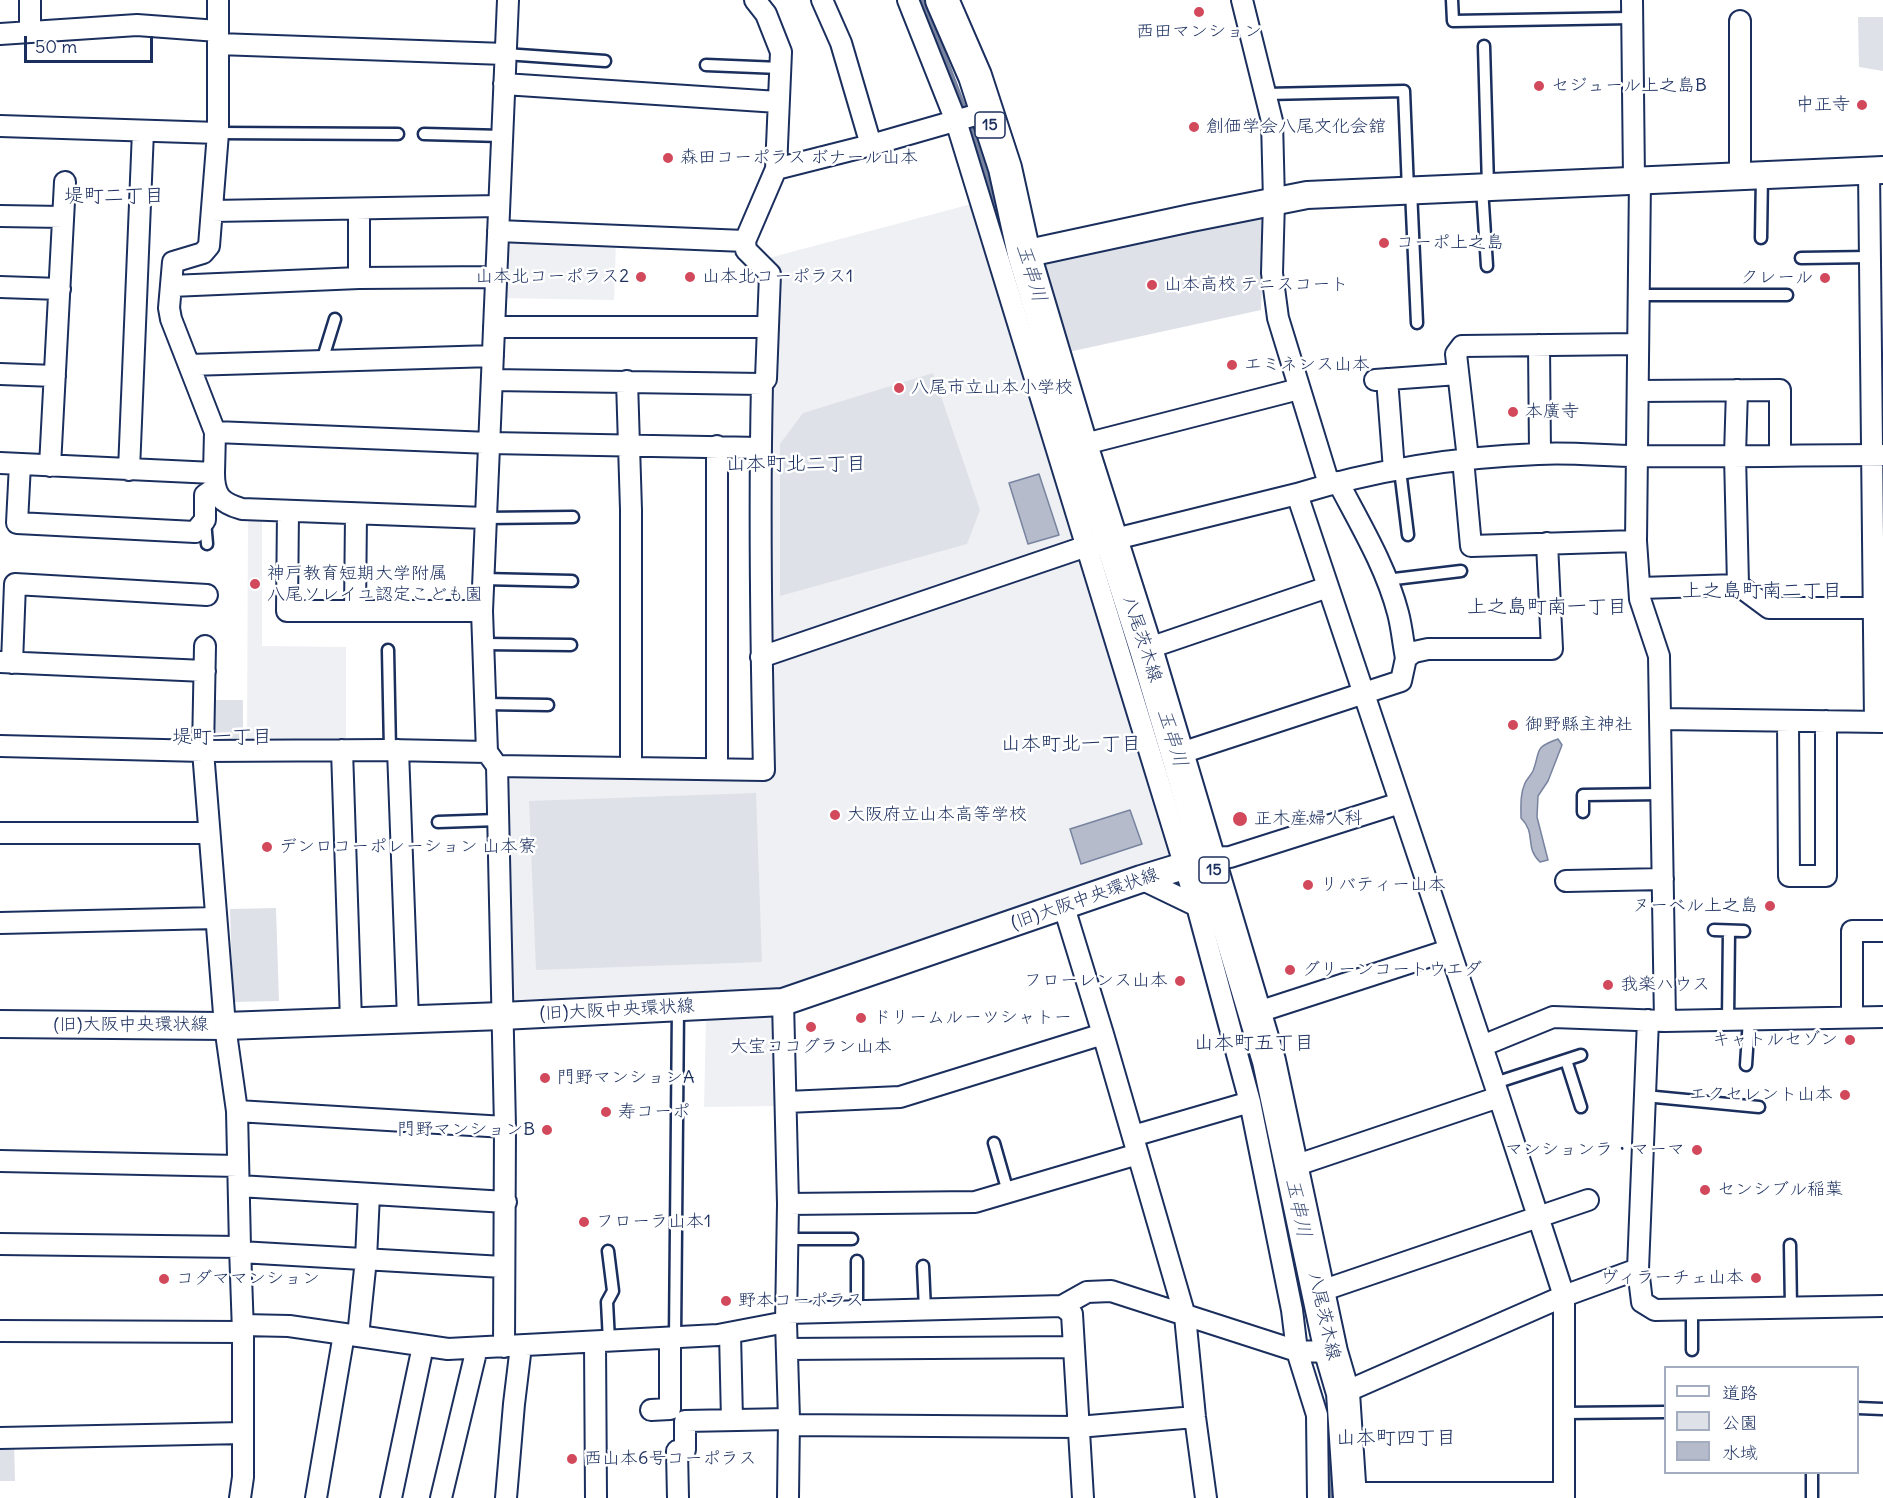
<!DOCTYPE html>
<meta charset="utf-8">
<style>
body{margin:0}
#map{position:relative;width:1883px;height:1498px;overflow:hidden;background:#fff;font-family:Delius,"Klee One",sans-serif}
canvas{display:block}
.legend{position:absolute;left:1664px;top:1366px;width:195px;height:108px;box-sizing:border-box;background:#fff;border:2px solid #a4acbf;margin:0;padding:8px 10px;list-style:none;font-size:18px;color:#1b2f5e}
.legend li{display:flex;align-items:center;gap:12px;height:30px}
.legend b{width:30px;border:2px solid #a4acbf}
.scale{position:absolute;left:24px;top:36px;width:129px;height:27px;box-sizing:border-box;border:3px solid #1b2f5e;border-top:0;padding-left:8px;font-size:18px;line-height:21px;white-space:nowrap;color:#1b2f5e;-webkit-text-stroke:4px #fff;paint-order:stroke}
</style>
<div id="map">
<canvas width="1883" height="1498"></canvas>
<ul class="legend">
<li><b style="height:8px;background:#fff"></b>道路</li>
<li><b style="height:16px;background:#dee1e7"></b>公園</li>
<li><b style="height:16px;background:#b5bbca"></b>水域</li>
</ul>
<div class="scale">50 m</div>
</div>
<script>
const g = document.querySelector('canvas').getContext('2d');
g.lineJoin = 'round';
function fill(path, color) { g.fillStyle = color; g.fill(path, 'evenodd'); }
function strokePath(path, color, width, dash) { g.strokeStyle = color; g.lineWidth = width; g.lineCap = dash ? 'butt' : 'round'; g.setLineDash(dash || []); g.stroke(path); }
function drawText(font, color, halo, rows, align = 'center') {
  g.font = font + ' Delius,"Klee One",sans-serif'; g.lineWidth = 5; g.setLineDash([]); g.textBaseline = 'middle'; g.strokeStyle = halo; g.fillStyle = color; for (const [text, x, y, turn = 0] of rows) {
    g.save(); g.translate(x, y); g.rotate((+turn || 0) * Math.PI / 180); g.textAlign = isNaN(turn) ? turn : align; if (halo) g.strokeText(text, 0, 0); g.fillText(text, 0, 0); g.restore();
  }
}
fill(new Path2D(`
 M975 203 1075 538 1074 542 765 647V259Z
 M512 239 616 242 614 300 502 298 504 245Z
 M248 521H262V646L346 647V745L247 744Z
 M1074 555 1081 559 1177 854 777 990 515 1000 509 994 505 774 770 776 768 658Z
 M772 1016 778 1106 704 1107 706 1019Z`), '#eff0f4');
fill(new Path2D(`
 M1858 17H1883V71L1859 67Z
 M1265 213 1261 310 1064 353 1035 261Z
 M933 373 980 510 967 544 780 596V444L803 413Z
 M212 700H243V746H220L212 740Z
 M756 793 762 962 536 970 529 801Z
 M276 908 279 1001 233 1002 230 909Z
 M0 1441H14L15 1481H0Z`), '#dee1e7');
const water = new Path2D(`
 M1039 474 1059 535 1028 544 1009 483Z
 M1558 739 1562 745 1548 781 1538 796 1537 817 1548 860 1540 862C1524 847 1537 834 1521 818 1521 806 1520 794 1525 783 1527 779 1531 775 1533 771 1541 750 1533 748 1558 739Z
 M1130 810 1142 844 1081 864 1070 829Z`);
fill(water, '#b5bbca');
strokePath(water, '#77839f', 1.5);
strokePath(new Path2D(`
 M923 0 974 134 1006 243
 M1237 1010 1258 1090 1288 1235 1302 1290
 M1331 1440V1498`), '#77839f', 5);
const service = new Path2D(`
 M1452 0 1453 21 1632 18
 M1484 46 1488 186
 M505 54 605 61
 M706 65 780 68
 M1266 94 1404 91 1408 190
 M218 133 398 134
 M424 134 502 136
 M1482 188 1487 266
 M1411 190 1417 323
 M1761 238 1762 175
 M1801 258 1870 257
 M1639 295H1787
 M322 361 335 319
 M1400 470 1408 535
 M485 518 573 517
 M205 521 207 544
 M483 579 572 581
 M1386 580 1461 571
 M483 644 571 645
 M388 650 390 750
 M485 704 548 705
 M1583 812V795L1662 794
 M438 822 498 820
 M1714 930 1744 931
 M1728 1020 1729 931
 M1566 1060 1581 1107
 M1746 1065 1749 1019
 M1495 1083 1581 1055
 M1645 1096 1759 1107
 M994 1143 1008 1192
 M788 1239H852
 M1790 1245 1791 1308
 M608 1251 613 1291 607 1302 609 1341
 M857 1261V1312
 M923 1266 925 1310
 M675 1338 678 1008
 M1692 1350V1309
 M1858 1408 1883 1409
 M1564 1413 1666 1412
 M1812 1472V1498`);
const minor = new Path2D(`
 M822 0 841 43 871 145
 M908 0 956 121 1197 906
 M1242 0 1272 121 1274 201 1272 273 1278 318 1329 484
 M1632 0 1634 179
 M1740 21V175
 M30 32V0
 M0 34 137 25 218 31
 M218 44 505 54
 M504 84 778 102
 M0 126 218 133
 M776 169 871 145 986 112
 M1869 170 1875 722
 M1640 179 1636 541 1640 599 1659 656 1665 1021
 M359 209V278
 M212 211 499 206
 M0 216 63 217
 M498 231 745 241
 M171 286 359 278 496 277
 M0 287 60 289
 M494 327H768
 M1539 345 1540 453
 M189 365 493 356
 M0 374 55 376
 M1387 379 1394 470
 M492 380 762 384
 M1375 380 1458 374
 M627 381 631 510V768
 M1737 390 1735 455 1738 585
 M1638 391 1780 390V455
 M215 432 490 443 761 448
 M1081 445 1299 389
 M1463 459 1471 546 1636 541
 M1468 459 1456 354 1462 346 1638 344
 M0 463 214 473C214 496 221 503 242 509L485 518
 M20 464 17 523 195 532 205 520V495L215 488
 M50 466 65 182
 M129 470 143 131
 M214 473 215 432 171 319 169 308 173 262 203 253 209 246 218 133V0
 M1338 482C1360 524 1386 567 1398 613 1402 628 1403 643 1406 658
 M1297 494 1499 1097 1564 1296V1498
 M288 511 287 611H482
 M1640 588 1738 585 1769 608H1874
 M355 611 356 514
 M205 646 203 751 225 1026 237 1111 240 1247 243 1332V1477L240 1498
 M1146 649 1328 587
 M761 657 1087 546 1297 494C1375 470 1457 457 1538 454 1571 452 1605 456 1638 456 1720 457 1801 455 1883 455
 M0 662 205 671
 M12 663 15 584 207 595
 M1661 719 1883 722
 M1788 721 1789 876H1826V721
 M0 746 203 751 390 750 487 752
 M342 750 351 1021
 M398 750 408 1019
 M1178 754 1401 681 1406 658 1414 652 1428 649H1552L1547 543
 M497 766 764 770C761 641 759 513 762 384L766 379 770 274 746 250 745 241 776 169 781 52 766 14 755 0
 M717 768V446
 M0 833H209
 M1210 858 1230 857 1400 803
 M1141 879 1197 906 1250 1102 1292 1310 1297 1351 1317 1415 1318 1498
 M1566 881 1663 879
 M1064 907 1103 1034 1185 1316 1195 1417 1206 1498
 M0 923 216 918
 M783 1002 788 1204 786 1322 789 1419 788 1498
 M1255 1013 1449 950
 M1852 1017V931H1883
 M1648 1020 1638 1269 1642 1302 1655 1310 1883 1306
 M1482 1046 1553 1017 1665 1021 1883 1017
 M787 1102 900 1097 1103 1034
 M237 1111 505 1127
 M1133 1136 1250 1102
 M0 1161 238 1166
 M1291 1167 1499 1097
 M239 1186 506 1202
 M788 1204 975 1202 1138 1154
 M0 1244 240 1247
 M240 1252 503 1267
 M1318 1292 1588 1200
 M1062 1306 1072 1314 1083 1498
 M787 1313 1062 1306 1087 1292 1111 1291 1297 1351 1331 1352
 M243 1325 289 1326 448 1349 718 1335 786 1322
 M0 1331 243 1332
 M730 1333 732 1420
 M358 1336 366 1259 369 1194
 M595 1342 596 1498
 M504 1347 505 1127 497 766 487 752 482 611 508 0
 M787 1349 1074 1347
 M1343 1393 1564 1296 1638 1269
 M651 1410 670 1409V1338
 M789 1425 1078 1427 1195 1417
 M0 1438 243 1433
 M1350 1493H1564
 M316 1498 344 1334
 M391 1498 423 1346
 M441 1498 477 1348
 M506 1498 514 1404 521 1346
 M678 1498 677 1451 685 1450V1421L789 1419`);
const tertiary = new Path2D(`
 M1024 254 1191 218 1307 195 1883 170
 M0 1024 225 1026 502 1016 783 1002 1141 879 1210 858`);
const primary = new Path2D(`
 M942 0 975 76 1005 168 1024 254 1081 445 1146 649 1269 1061 1331 1352 1343 1393 1350 1498`);
strokePath(service, '#1b2f5e', 15);
strokePath(minor, '#1b2f5e', 24);
strokePath(tertiary, '#1b2f5e', 30);
strokePath(primary, '#1b2f5e', 36);
strokePath(service, '#fff', 10);
strokePath(minor, '#fff', 20);
strokePath(tertiary, '#fff', 26);
strokePath(primary, '#fff', 32);
for (const [x, y, r, color] of [
 [1199,12,6,"#d1495b"],
 [1539,86,6,"#d1495b"],
 [1862,105,6,"#d1495b"],
 [1194,127,6,"#d1495b"],
 [668,158,6,"#d1495b"],
 [1384,243,6,"#d1495b"],
 [641,277,6,"#d1495b"],
 [690,277,6,"#d1495b"],
 [1825,278,6,"#d1495b"],
 [1152,285,6,"#d1495b"],
 [1232,365,6,"#d1495b"],
 [899,388,6,"#d1495b"],
 [1513,412,6,"#d1495b"],
 [255,584,6,"#d1495b"],
 [1513,725,6,"#d1495b"],
 [835,815,6,"#d1495b"],
 [1240,819,8,"#d1495b"],
 [267,847,6,"#d1495b"],
 [1308,885,6,"#d1495b"],
 [1770,906,6,"#d1495b"],
 [1290,970,6,"#d1495b"],
 [1180,981,6,"#d1495b"],
 [1608,985,6,"#d1495b"],
 [861,1018,6,"#d1495b"],
 [811,1027,6,"#d1495b"],
 [1850,1040,6,"#d1495b"],
 [545,1078,6,"#d1495b"],
 [1845,1095,6,"#d1495b"],
 [606,1112,6,"#d1495b"],
 [547,1130,6,"#d1495b"],
 [1697,1150,6,"#d1495b"],
 [1705,1190,6,"#d1495b"],
 [584,1222,6,"#d1495b"],
 [1756,1278,6,"#d1495b"],
 [164,1279,6,"#d1495b"],
 [726,1301,6,"#d1495b"],
 [572,1459,6,"#d1495b"]
]) { const dot = new Path2D(); dot.arc(x, y, r, 0, 2 * Math.PI); g.fillStyle = color; g.fill(dot); strokePath(dot, '#fff', 2); }
for (const [x, y, w] of [
 [990,125,30],
 [1214,870,30]
]) { const box = new Path2D(); box.roundRect(x - w / 2, y - 13, w, 26, 4.5); g.fillStyle = '#fff'; g.fill(box); strokePath(box, '#1b2f5e', 1.5); }
drawText('bold 16px', '#1b2f5e', null, [
 ["15",990,125],
 ["15",1214,870]
]);
drawText('18px', '#1b2f5e', '#fff', [
 ["西田マンション",1199,32,"center"],
 ["セジュール上之島B",1551,86],
 ["中正寺",1850,105,"right"],
 ["創価学会八尾文化会舘",1206,127],
 ["森田コーポラス ボナール山本",680,158],
 ["コーポ上之島",1396,243],
 ["山本北コーポラス2",629,277,"right"],
 ["山本北コーポラス1",702,277],
 ["クレール",1813,278,"right"],
 ["山本高校 テニスコート",1164,285],
 ["エミネンス山本",1244,365],
 ["八尾市立山本小学校",911,388],
 ["本廣寺",1525,412],
 ["神戸教育短期大学附属",267,574],
 ["八尾ソレイユ認定こども園",267,595],
 ["御野縣主神社",1525,725],
 ["大阪府立山本高等学校",847,815],
 ["正木産婦人科",1254,819],
 ["デンロコーポレーション 山本寮",279,847],
 ["リバティー山本",1320,885],
 ["ヌーベル上之島",1758,906,"right"],
 ["グリーンコートウエダ",1302,970],
 ["フローレンス山本",1168,981,"right"],
 ["我楽ハウス",1620,985],
 ["ドリームルーツシャトー",873,1018],
 ["キャトルセゾン",1838,1040,"right"],
 ["大宝ココグラン山本",811,1047,"center"],
 ["門野マンションA",557,1078],
 ["エクセレント山本",1833,1095,"right"],
 ["寿コーポ",618,1112],
 ["門野マンションB",535,1130,"right"],
 ["マンションラ・マーマ",1685,1150,"right"],
 ["センシブル稲葉",1717,1190],
 ["フローラ山本1",596,1222],
 ["ヴィラーチェ山本",1744,1278,"right"],
 ["コダママンション",176,1279],
 ["野本コーポラス",738,1301],
 ["西山本6号コーポラス",584,1459]
], 'left');
drawText('18px', '#1b2f5e', '#fff', [
 ["八尾茨木線",1142,639,72],
 ["(旧)大阪中央環状線",1085,899,-19],
 ["(旧)大阪中央環状線",617,1010,-3],
 ["(旧)大阪中央環状線",131,1025],
 ["八尾茨木線",1324,1316,77]
]);
drawText('20px', '#1b2f5e', '#fff', [
 ["堤町二丁目",114,196],
 ["山本町北二丁目",796,464],
 ["上之島町南二丁目",1762,591],
 ["上之島町南一丁目",1547,607],
 ["堤町一丁目",222,737],
 ["山本町北一丁目",1071,744],
 ["山本町五丁目",1254,1043],
 ["山本町四丁目",1396,1438]
]);
drawText('italic 20px', '#49597e', '#fff', [
 ["玉串川",1031,273,73],
 ["玉串川",1172,738,73],
 ["玉串川",1298,1208,78]
]);
</script>
